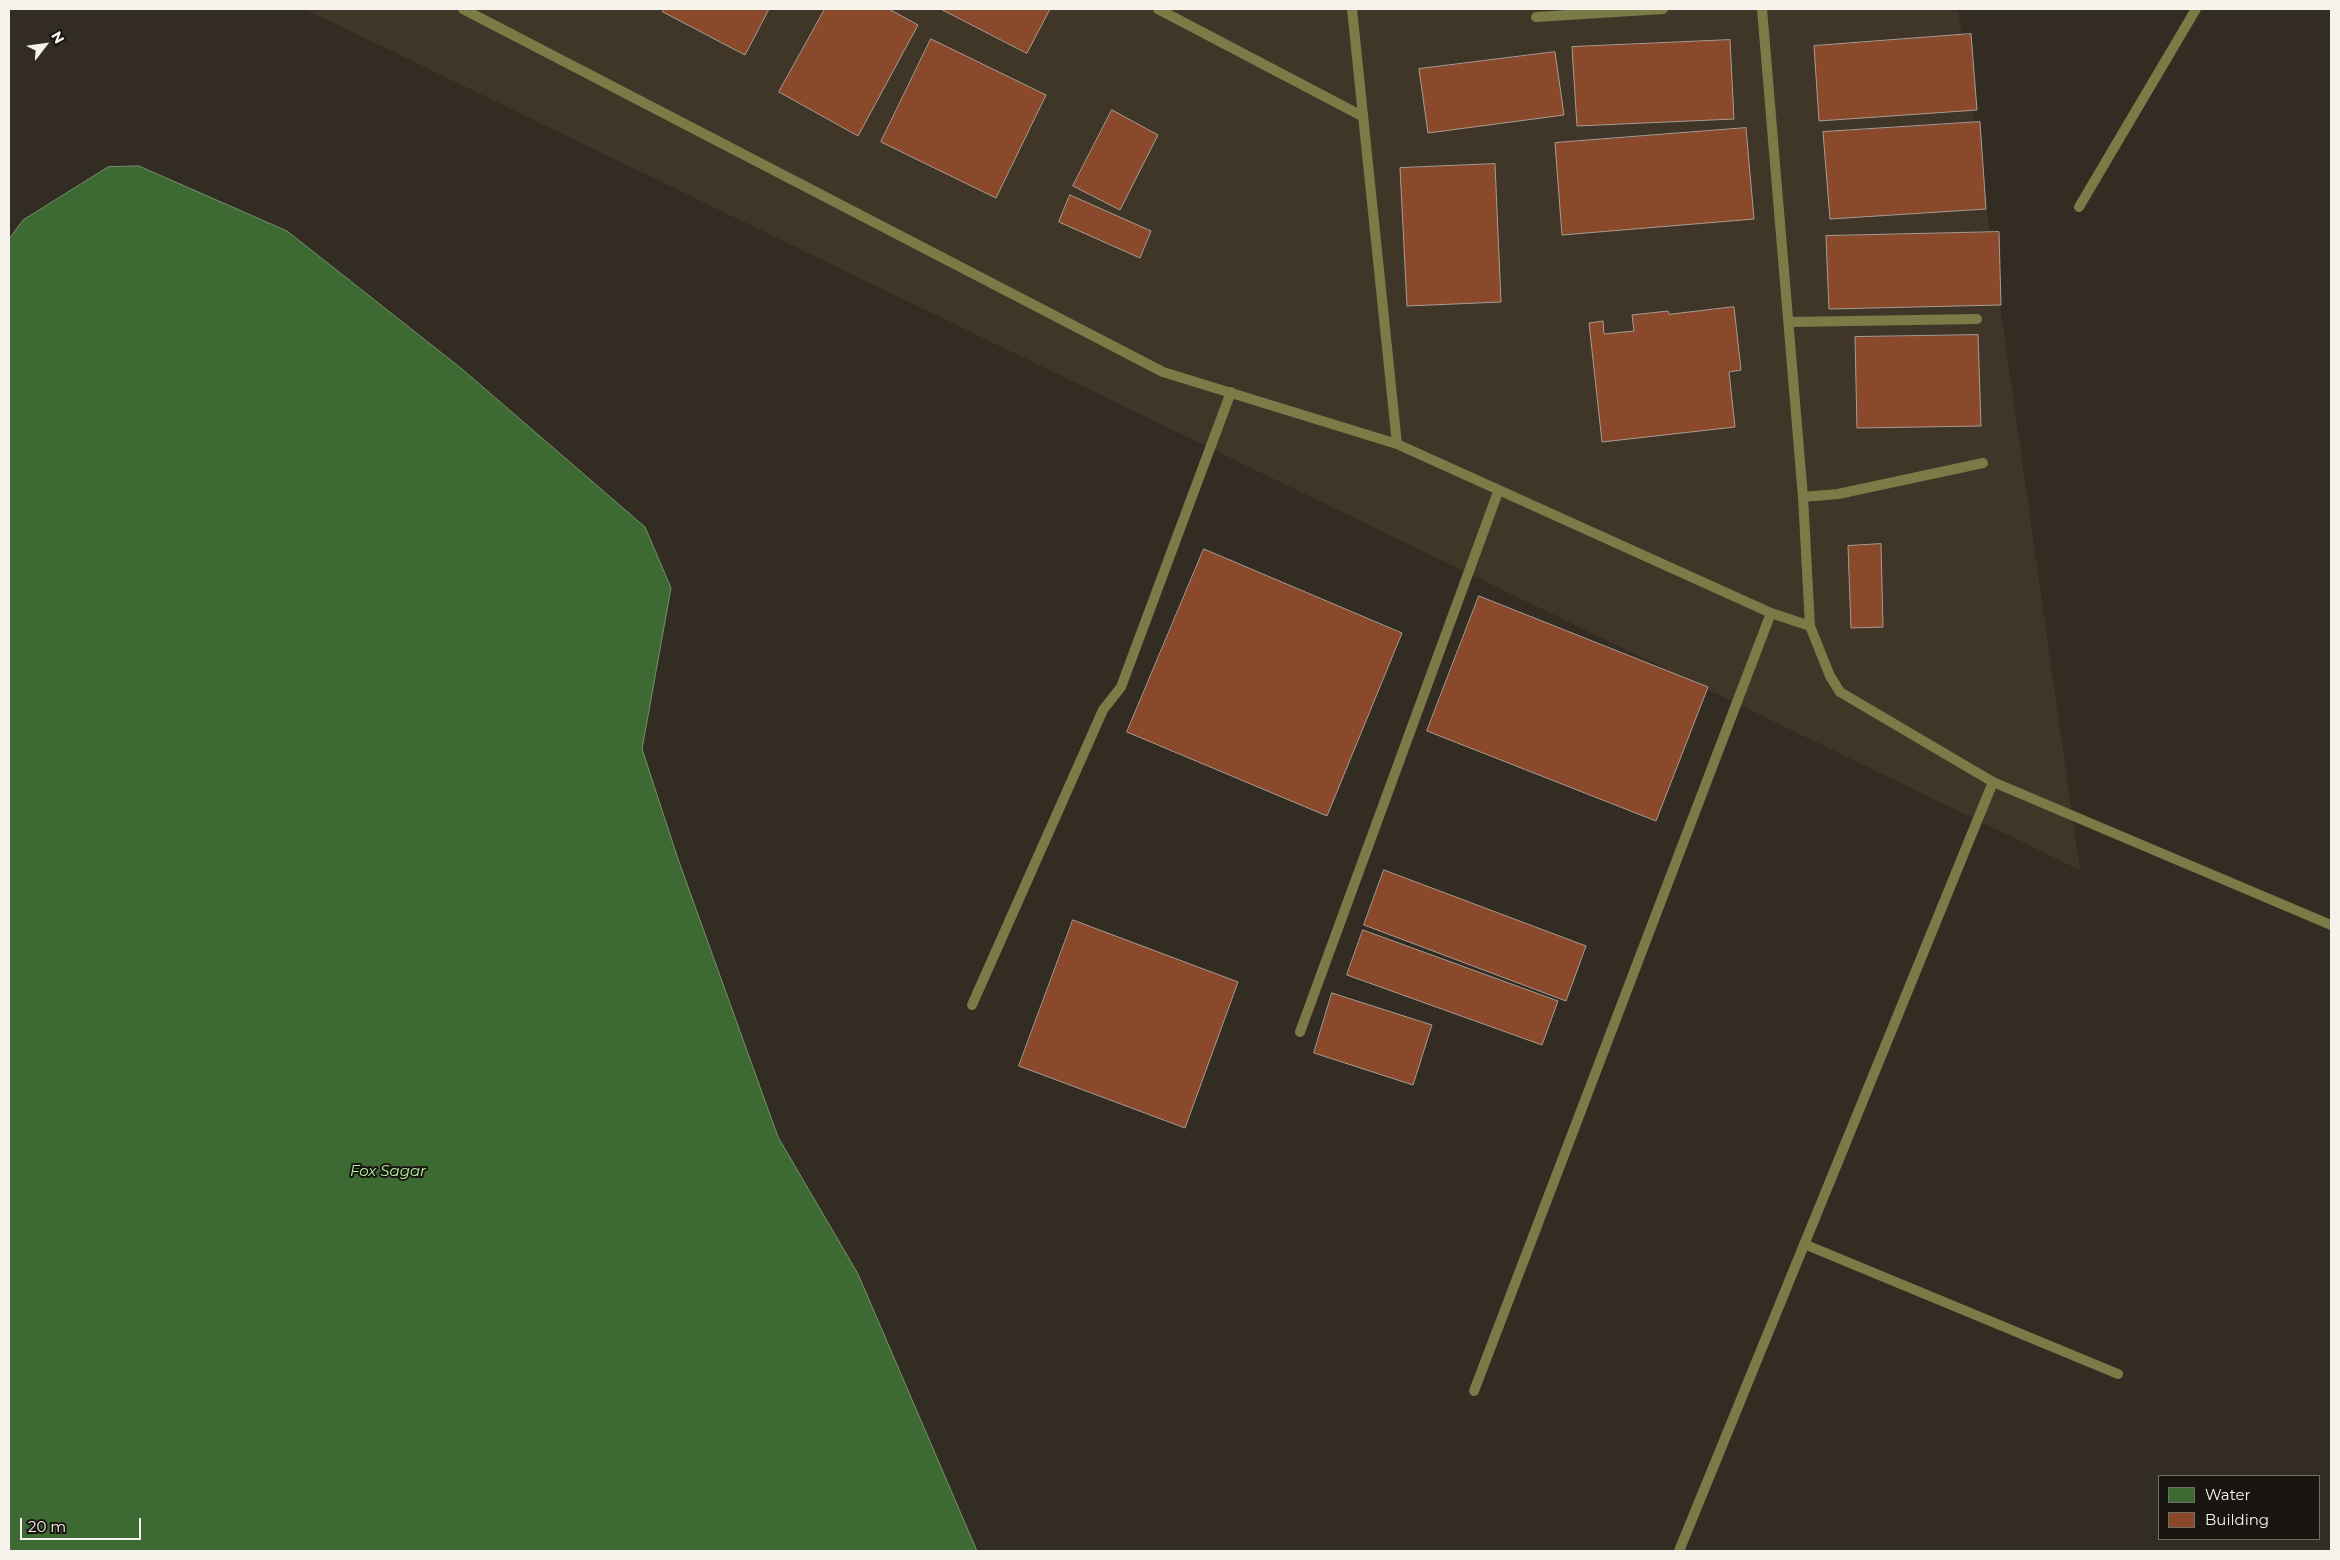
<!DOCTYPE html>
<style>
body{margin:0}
#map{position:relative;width:2340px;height:1560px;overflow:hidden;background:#332c22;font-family:Montserrat,sans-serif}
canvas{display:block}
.frame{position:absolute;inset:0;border:10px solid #f7f3ec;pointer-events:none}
.legend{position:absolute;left:2158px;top:1475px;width:162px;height:65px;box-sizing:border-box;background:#181511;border:1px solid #716e69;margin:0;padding:6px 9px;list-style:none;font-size:15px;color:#f7f3ec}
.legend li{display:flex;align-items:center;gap:10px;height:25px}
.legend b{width:25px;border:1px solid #716e69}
.north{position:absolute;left:20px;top:20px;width:50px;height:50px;-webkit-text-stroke:4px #181511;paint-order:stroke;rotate:60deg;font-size:14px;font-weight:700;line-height:20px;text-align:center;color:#f7f3ec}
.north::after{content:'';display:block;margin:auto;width:18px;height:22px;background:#f7f3ec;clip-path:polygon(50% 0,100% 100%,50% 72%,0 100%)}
.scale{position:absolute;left:20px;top:1518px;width:121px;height:22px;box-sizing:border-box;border:2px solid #f7f3ec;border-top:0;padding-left:6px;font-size:15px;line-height:18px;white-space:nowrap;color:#f7f3ec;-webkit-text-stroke:4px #181511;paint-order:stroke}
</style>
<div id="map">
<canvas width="2340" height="1560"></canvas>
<div class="frame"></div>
<ul class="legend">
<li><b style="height:14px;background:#3d6932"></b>Water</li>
<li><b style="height:14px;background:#89492a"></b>Building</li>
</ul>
<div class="north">N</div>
<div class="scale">20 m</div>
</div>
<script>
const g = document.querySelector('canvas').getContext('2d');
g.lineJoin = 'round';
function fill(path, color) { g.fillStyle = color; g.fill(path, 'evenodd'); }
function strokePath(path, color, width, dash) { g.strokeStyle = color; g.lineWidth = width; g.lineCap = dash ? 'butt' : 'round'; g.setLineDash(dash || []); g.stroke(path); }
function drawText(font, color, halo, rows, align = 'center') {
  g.font = font + ' Montserrat,sans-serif'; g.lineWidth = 4; g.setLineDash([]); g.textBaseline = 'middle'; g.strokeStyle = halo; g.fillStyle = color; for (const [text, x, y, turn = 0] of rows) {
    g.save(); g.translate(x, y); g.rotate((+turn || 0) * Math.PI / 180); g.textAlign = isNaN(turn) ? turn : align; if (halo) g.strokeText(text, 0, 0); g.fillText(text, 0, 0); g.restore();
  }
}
fill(new Path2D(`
 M305 9H1958L2080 870Z`), '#403627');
const water = new Path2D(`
 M139 166 287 231 462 369 645 527 671 588 642 749 678 859 778 1137 858 1274 977 1551H9V239L23 220 108 167Z`);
fill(water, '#3d6932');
strokePath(water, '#75926a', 1);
const building = new Path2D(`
 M664 9H769L745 55 663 12Z
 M825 9H889L918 25 858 136 779 92Z
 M941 9H1050L1027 53Z
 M1971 34 1977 110 1819 121 1814 46Z
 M931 39 1046 95 996 198 881 142Z
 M1730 40 1734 119 1577 126 1572 47Z
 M1555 52 1564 115 1428 133 1419 69Z
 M1112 110 1158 135 1120 210 1073 186Z
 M1980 122 1986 209 1830 219 1823 132Z
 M1746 128 1754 219 1562 235 1555 143Z
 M1495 164 1501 302 1407 306 1400 168Z
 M1070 195 1151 231 1140 258 1059 222Z
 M1999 232 2001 305 1829 309 1826 236Z
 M1734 307 1741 370 1729 372 1735 427 1602 442 1589 323 1603 321 1604 334 1634 331 1632 315 1668 311 1669 314Z
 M1978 335 1981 426 1857 428 1855 337Z
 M1881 544 1883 627 1851 628 1848 546Z
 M1204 549 1402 633 1327 816 1127 732Z
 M1479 596 1708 687 1656 821 1427 731Z
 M1384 870 1586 946 1566 1001 1364 925Z
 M1073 920 1238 982 1185 1128 1019 1066Z
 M1363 930 1558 1001 1542 1045 1347 975Z
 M1332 993 1432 1025 1413 1085 1314 1053Z`);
fill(building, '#89492a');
strokePath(building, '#a99b94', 1);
strokePath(new Path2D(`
 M463 9 1163 372 1397 444 1771 613 1810 626
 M1158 9 1362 116
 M1352 9 1397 444
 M1762 9 1803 497 1810 626 1830 676 1840 692 1993 782 2331 925
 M1536 17 1663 9
 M2079 207 2196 9
 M1790 322 1977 319
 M1803 497 1838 494 1983 463
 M972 1005 1103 710 1121 687 1231 392
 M1300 1032 1498 492
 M1804 1244 2118 1374
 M1474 1391 1771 613
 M1679 1551 1993 782`), '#7b7b48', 10);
drawText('italic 15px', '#b2f4a2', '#181511', [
 ["Fox Sagar",388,1172]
]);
</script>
